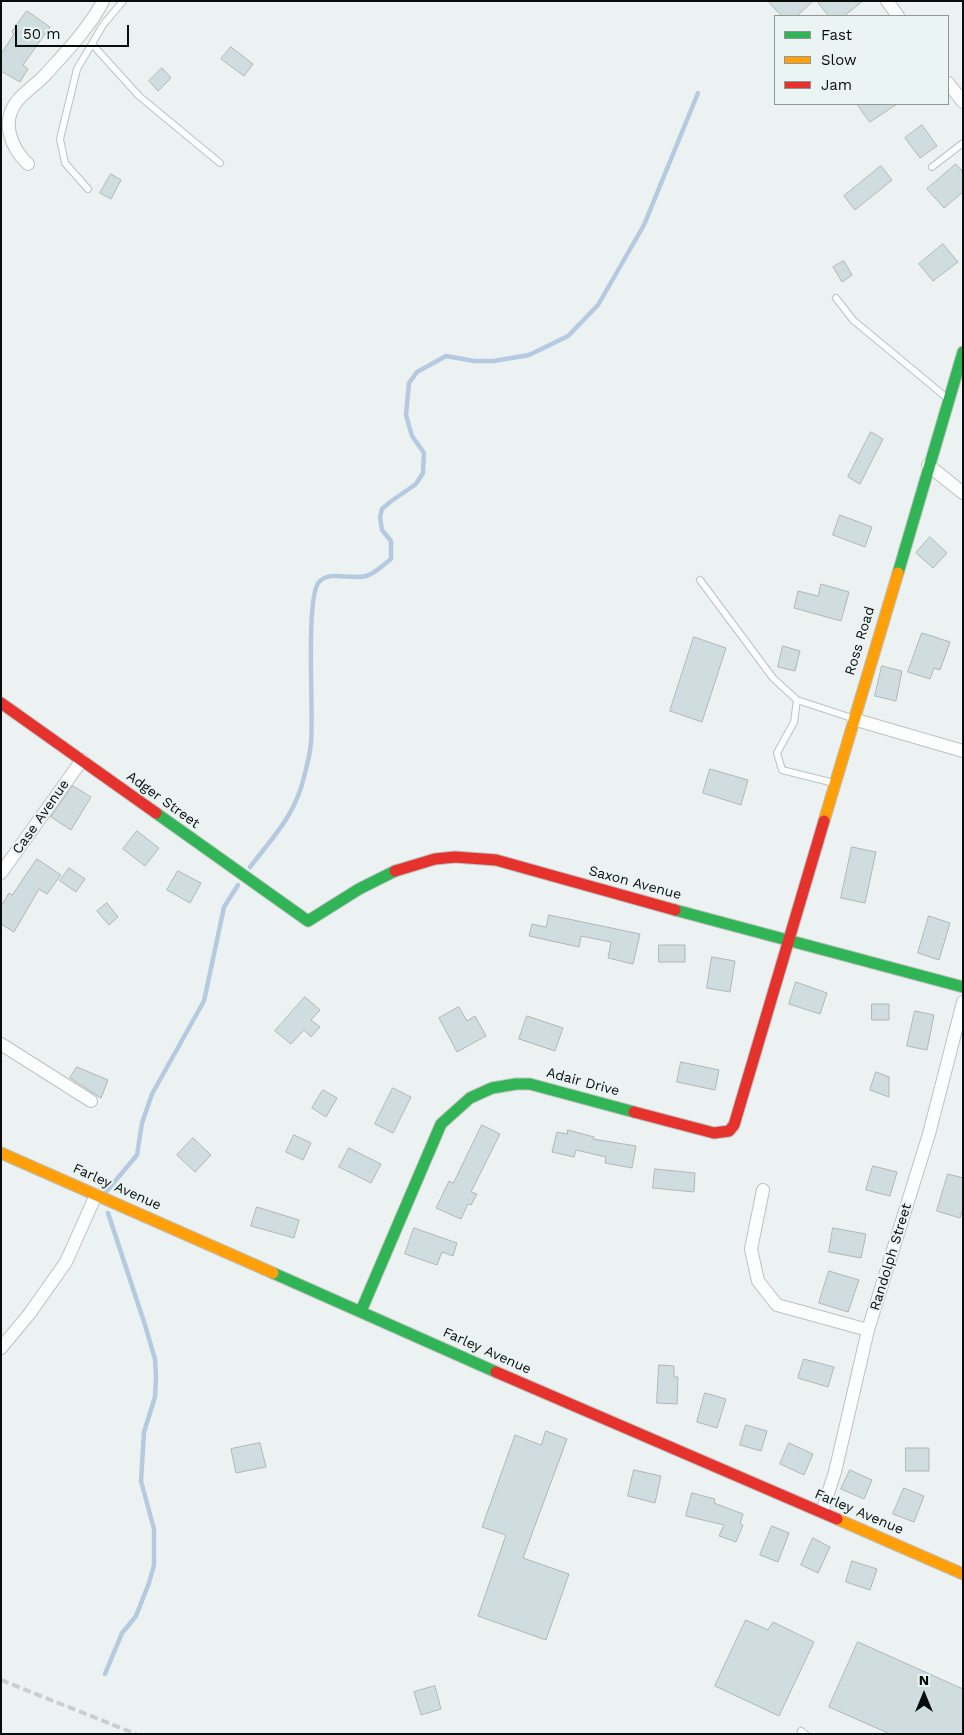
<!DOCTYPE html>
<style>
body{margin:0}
#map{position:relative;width:964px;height:1735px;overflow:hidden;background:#ecf2f1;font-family:"Work Sans",sans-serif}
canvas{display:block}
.frame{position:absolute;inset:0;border:2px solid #090c0c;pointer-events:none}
.legend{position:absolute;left:774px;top:15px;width:175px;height:90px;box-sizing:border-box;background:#eaf4f3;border:1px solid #909797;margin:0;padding:6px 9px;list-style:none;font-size:15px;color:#090c0c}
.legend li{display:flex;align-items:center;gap:10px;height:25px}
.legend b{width:25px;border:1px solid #909797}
.north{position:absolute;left:899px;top:1670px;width:50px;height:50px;-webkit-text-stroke:4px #eaf4f3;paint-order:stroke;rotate:0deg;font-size:14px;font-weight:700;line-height:20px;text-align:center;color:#090c0c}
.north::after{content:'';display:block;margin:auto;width:18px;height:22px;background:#090c0c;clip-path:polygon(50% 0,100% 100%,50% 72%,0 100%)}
.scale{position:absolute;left:15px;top:25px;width:114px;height:22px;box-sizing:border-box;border:2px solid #090c0c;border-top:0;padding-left:6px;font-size:15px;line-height:18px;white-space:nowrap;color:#090c0c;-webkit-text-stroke:4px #eaf4f3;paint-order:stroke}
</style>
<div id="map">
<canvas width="964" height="1735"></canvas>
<div class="frame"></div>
<ul class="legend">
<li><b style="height:6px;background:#30b455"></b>Fast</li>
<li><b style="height:6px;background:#ff9f0a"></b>Slow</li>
<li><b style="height:6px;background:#e5322d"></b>Jam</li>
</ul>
<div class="north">N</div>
<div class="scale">50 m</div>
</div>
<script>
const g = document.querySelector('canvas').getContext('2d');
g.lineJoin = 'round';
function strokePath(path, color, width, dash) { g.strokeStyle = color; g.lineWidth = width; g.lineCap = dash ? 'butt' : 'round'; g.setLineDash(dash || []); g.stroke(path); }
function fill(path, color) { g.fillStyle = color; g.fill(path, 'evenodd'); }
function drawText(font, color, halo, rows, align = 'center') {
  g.font = font + ' "Work Sans",sans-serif'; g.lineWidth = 4; g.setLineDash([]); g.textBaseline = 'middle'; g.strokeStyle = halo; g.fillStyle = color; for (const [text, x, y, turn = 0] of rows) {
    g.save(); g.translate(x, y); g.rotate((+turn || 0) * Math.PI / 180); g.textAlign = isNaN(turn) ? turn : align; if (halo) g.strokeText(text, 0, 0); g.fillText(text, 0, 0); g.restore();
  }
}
strokePath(new Path2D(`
 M250 867C274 836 295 815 304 777 307 766 310 754 311 743 314 714 305 598 319 582 329 570 352 580 366 576 375 574 384 564 391 559V541L382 530 380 517 382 509 390 502 416 484 423 473 424 453 412 436 406 415 409 383 417 372 446 356 474 361H494L529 355 568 336 598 305 644 225 698 93
 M106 1192 137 1155 142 1123 152 1094 204 1001 224 907 238 885
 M105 1674 122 1633 136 1616 149 1583 154 1565V1529L141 1481 144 1432 155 1397 156 1377 155 1359 145 1325 108 1213`), '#b5cae0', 4.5);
const building = new Path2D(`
 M768 1H813L797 16H782Z
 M817 1H863L844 16H829Z
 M27 11 50 27 23 65 28 69 20 82 1 71V54L14 34 12 32Z
 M231 47 253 64 244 76 221 59Z
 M162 68 171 78 158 91 149 81Z
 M857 104H897L870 122Z
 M922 125 937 146 920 158 905 138Z
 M956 164 963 172V192L944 208 927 189Z
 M881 166 892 180 855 210 844 196Z
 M111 174 121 180 111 199 100 193Z
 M943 244 958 262 933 281 919 264Z
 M844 261 852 275 842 282 833 267Z
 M871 432 883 439 860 484 848 477Z
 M840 515 872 527 865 547 833 535Z
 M930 537 947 553 933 568 916 553Z
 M821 584 849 592 841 621 794 608 798 591 818 596Z
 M922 633 950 642 940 670 934 668 930 679 908 672Z
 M694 637 726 648 702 722 670 711Z
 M783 646 800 651 795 671 778 667Z
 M882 666 902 671 896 701 875 696Z
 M710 769 748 780 741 805 703 793Z
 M73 786 91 797 71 830 51 817Z
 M137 831 159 848 145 866 123 849Z
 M852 847 876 852 865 903 841 898Z
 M37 859 61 875 47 894 39 889 14 932 1 924V906L9 893 12 895Z
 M69 868 85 879 76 892 60 881Z
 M178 871 201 883 190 903 167 890Z
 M107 903 118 917 109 925 97 911Z
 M549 915 640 934 633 964 608 958 611 942 581 936 579 947 529 936 532 924 546 927Z
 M929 916 950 923 939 960 918 953Z
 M659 945H685V962H659Z
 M712 957 735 961 730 992 707 988Z
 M796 982 827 993 820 1014 789 1004Z
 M305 997 320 1010 311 1020 320 1027 311 1037 304 1030 291 1044 275 1031Z
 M872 1004H889V1020H872Z
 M459 1007 467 1021 475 1016 486 1036 457 1052 439 1018Z
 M915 1011 934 1015 927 1050 907 1046Z
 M527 1016 563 1028 555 1051 519 1039Z
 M681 1062 719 1070 715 1090 677 1082Z
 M77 1067 108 1080 101 1098 70 1078Z
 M876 1072 889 1077V1097L870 1090Z
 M393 1088 411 1097 393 1133 375 1124Z
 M323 1090 337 1098 326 1117 312 1108Z
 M482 1125 500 1134 471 1192 477 1194 471 1205 468 1204 461 1219 436 1208 449 1181 453 1183Z
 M568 1130 594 1137 593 1139 636 1146 632 1168 605 1163 606 1157 576 1150 574 1157 552 1152 557 1132 567 1134Z
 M294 1135 311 1143 303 1160 286 1152Z
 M193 1138 211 1155 195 1172 177 1155Z
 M349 1148 381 1164 371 1183 339 1167Z
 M873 1166 897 1172 890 1196 866 1190Z
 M655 1169 695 1173 694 1192 653 1188Z
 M948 1174 963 1178V1208L960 1218 937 1211Z
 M257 1207 299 1220 294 1238 251 1226Z
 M414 1228 457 1243 453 1256 442 1252 437 1265 405 1254Z
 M833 1228 866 1234 861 1258 829 1252Z
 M829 1271 859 1280 848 1312 819 1303Z
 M804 1359 834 1367 828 1387 798 1378Z
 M659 1365 674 1366V1377H678L677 1404 657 1403Z
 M705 1393 726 1399 717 1428 697 1422Z
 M746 1425 767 1431 761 1451 740 1445Z
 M546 1431 567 1439 523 1558 569 1574 546 1640 478 1616 506 1535 482 1527 515 1435 541 1445Z
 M260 1443 266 1467 236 1473 231 1449Z
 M789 1443 813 1454 804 1475 780 1464Z
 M906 1448H929V1471H906Z
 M634 1470 661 1476 655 1503 628 1496Z
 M850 1470 872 1480 864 1499 841 1489Z
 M904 1488 924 1496 914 1522 893 1514Z
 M692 1493 715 1499 714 1503 743 1514 740 1524 743 1525 736 1542 719 1536 724 1525 686 1516Z
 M772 1526 789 1533 778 1562 760 1555Z
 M813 1538 830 1547 818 1573 801 1565Z
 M852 1561 877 1569 870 1590 846 1582Z
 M746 1620 768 1630 773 1622 814 1642 779 1716 715 1686Z
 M858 1642 963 1689V1734H890L829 1707Z
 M435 1686 441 1709 421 1715 414 1692Z`);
fill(building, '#d0dde0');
strokePath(building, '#b1b5b5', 1);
const lane = new Path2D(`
 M92 44 139 96 220 163
 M932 167 963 143
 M88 189 65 163 60 139 77 69 103 25 123 1
 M836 298 853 320 947 398
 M700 580 773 678 797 700 794 722 777 753 782 770 834 783
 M797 700 852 718
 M801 1731 805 1734`);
const street = new Path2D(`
 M887 1 898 16
 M948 83 963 102
 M28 164C11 148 0 121 18 100 27 90 38 83 46 74 66 52 90 27 103 1
 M928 465 963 493
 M853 719 963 751
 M1 873 82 760
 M1 1044 91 1101
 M763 1190 751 1249 758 1281 777 1305 868 1330
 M1 1348 30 1313 66 1262 96 1195
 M822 1512 835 1472 868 1330 929 1134 963 1002`);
const fast = new Path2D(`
 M898 573 963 352
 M156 813 308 921 359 889 395 871
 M675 910 963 987
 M273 1273 496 1372
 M361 1311 441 1124 470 1098 492 1088 516 1084H530L634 1112`);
const slow = new Path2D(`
 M824 821 898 573
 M1 1153 273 1273
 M837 1519 963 1574`);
const jam = new Path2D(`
 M1 703 156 813
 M395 871 435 859 455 857 496 860 675 910
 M634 1112 714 1133 729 1131 734 1125 824 821
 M496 1372 837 1519`);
strokePath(lane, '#bdc2c1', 8);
strokePath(street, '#bdc2c1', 14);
strokePath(fast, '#bdc2c1', 13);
strokePath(slow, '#bdc2c1', 13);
strokePath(jam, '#bdc2c1', 13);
strokePath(lane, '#fcfdfd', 6);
strokePath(street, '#fcfdfd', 12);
strokePath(fast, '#30b455', 11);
strokePath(slow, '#ff9f0a', 11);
strokePath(jam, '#e5322d', 11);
strokePath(new Path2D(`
 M1 1680 136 1734`), '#cccdcd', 4, [8, 4]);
drawText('14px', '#090c0c', '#eaf4f3', [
 ["Ross Road",860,641,-73],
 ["Adger Street",163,800,36],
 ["Case Avenue",41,817,-55],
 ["Saxon Avenue",635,883,15],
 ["Adair Drive",583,1082,15],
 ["Farley Avenue",117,1187,24],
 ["Randolph Street",891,1257,-73],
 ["Farley Avenue",487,1351,24],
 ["Farley Avenue",859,1512,23]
]);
</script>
